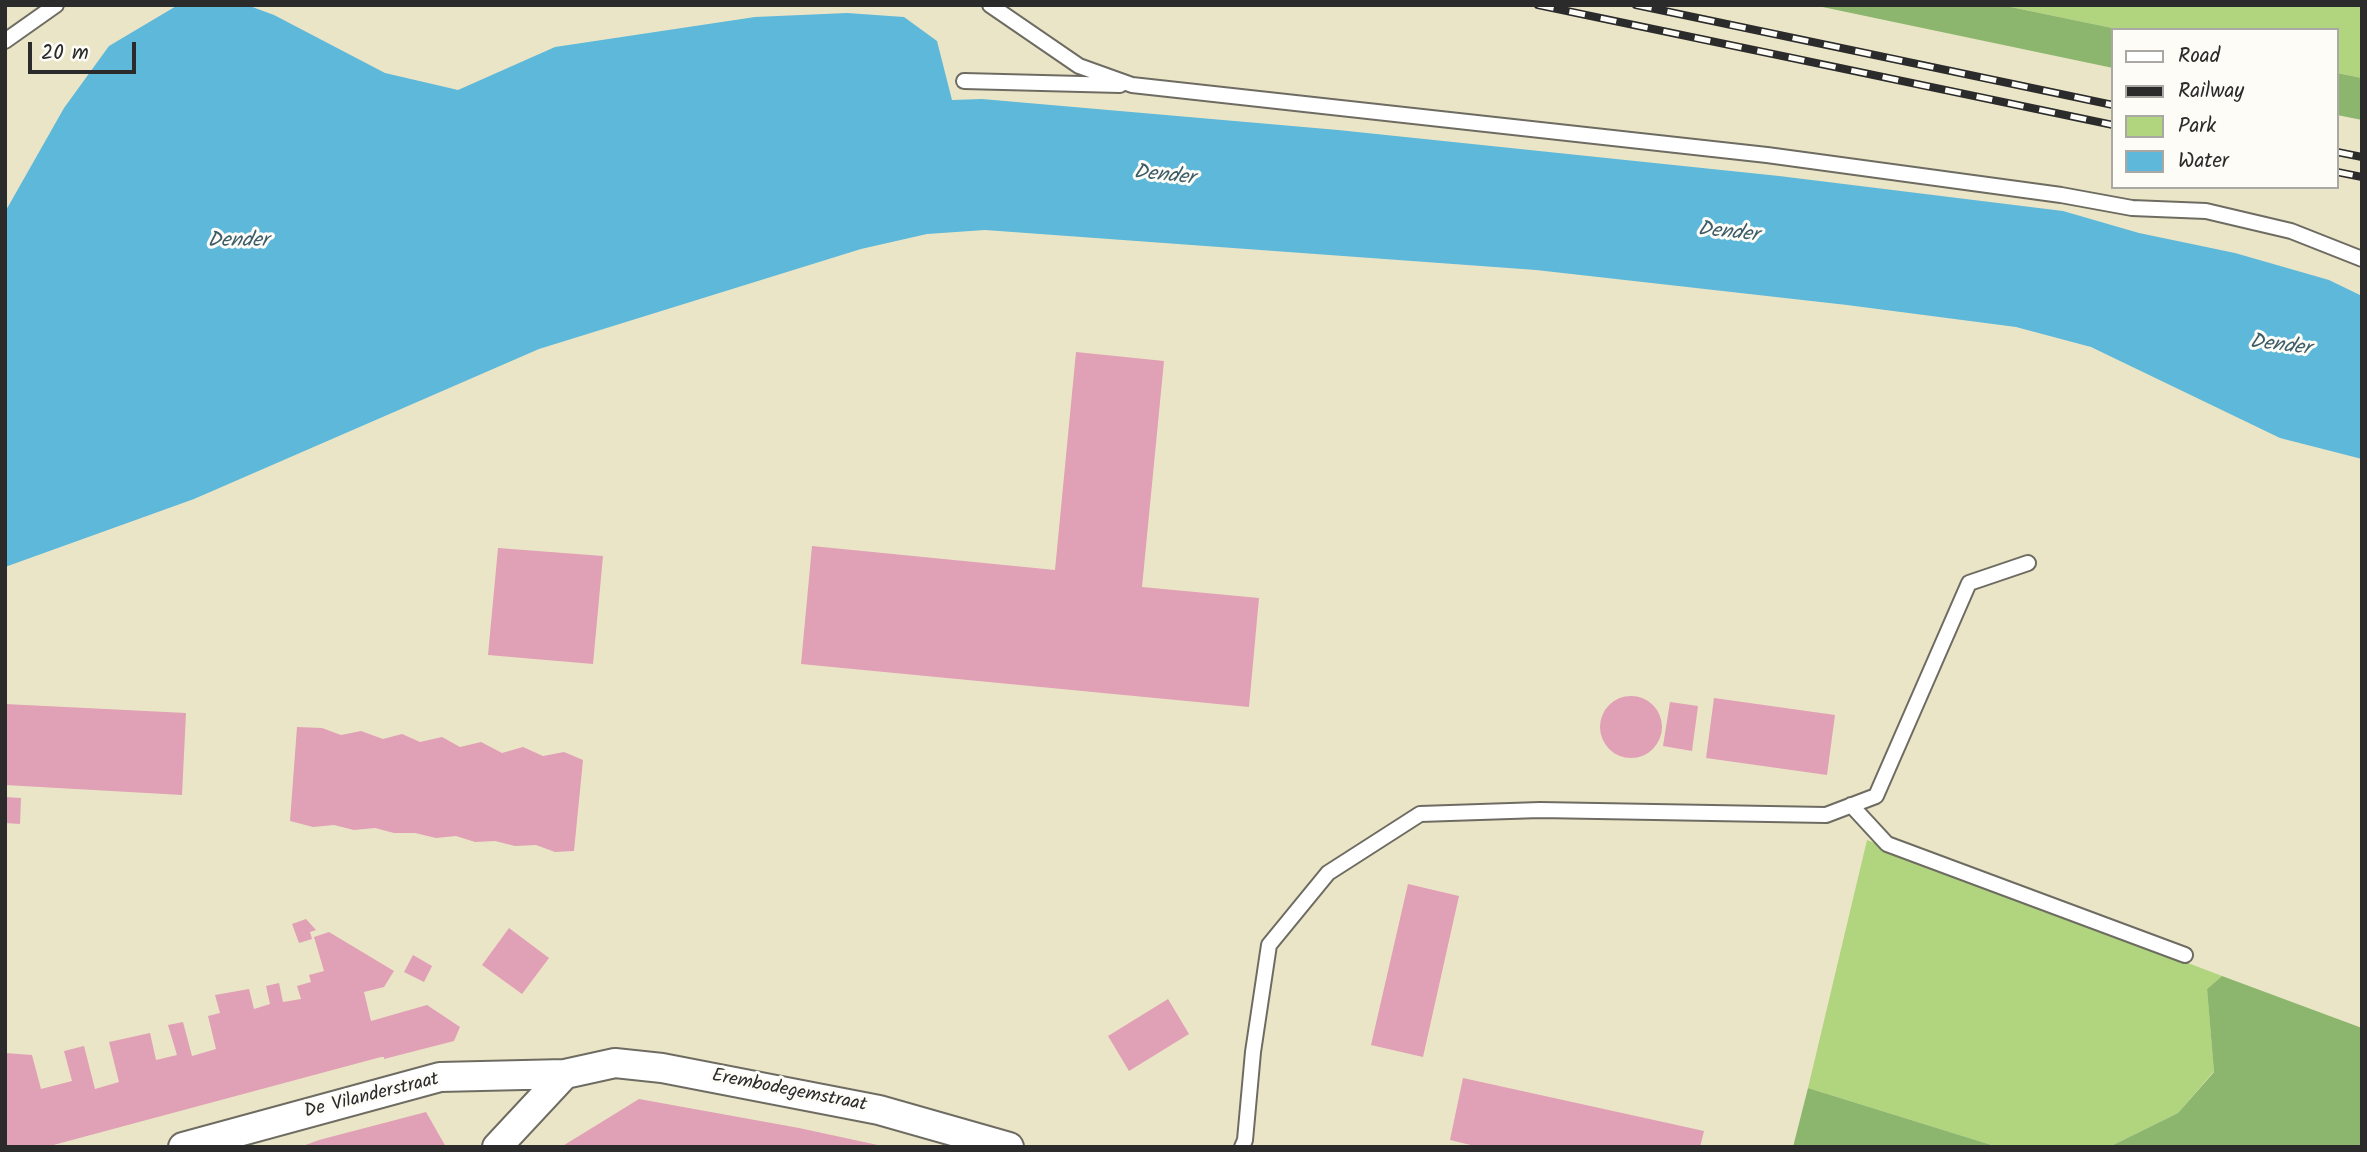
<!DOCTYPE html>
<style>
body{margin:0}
#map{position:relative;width:2367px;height:1152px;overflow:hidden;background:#ebe5c7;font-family:Kalam,sans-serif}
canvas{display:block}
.frame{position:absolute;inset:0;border:7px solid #2b2b2b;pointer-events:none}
.legend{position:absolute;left:2111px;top:28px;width:228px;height:161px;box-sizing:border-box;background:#fdfcf7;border:2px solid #a9a8a5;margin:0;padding:9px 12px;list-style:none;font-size:21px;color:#2b2b2b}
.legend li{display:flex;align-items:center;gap:14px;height:35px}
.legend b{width:35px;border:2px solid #a9a8a5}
.scale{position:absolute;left:28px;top:42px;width:108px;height:32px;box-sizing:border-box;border:4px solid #2b2b2b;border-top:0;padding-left:9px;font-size:21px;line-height:24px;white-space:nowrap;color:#2b2b2b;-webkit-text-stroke:5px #fdfcf7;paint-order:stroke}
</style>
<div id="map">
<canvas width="2367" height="1152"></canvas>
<div class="frame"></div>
<ul class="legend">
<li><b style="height:9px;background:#fff"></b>Road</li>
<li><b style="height:9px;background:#2b2b2b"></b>Railway</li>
<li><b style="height:19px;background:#b0d57e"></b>Park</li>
<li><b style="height:19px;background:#5db8da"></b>Water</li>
</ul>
<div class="scale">20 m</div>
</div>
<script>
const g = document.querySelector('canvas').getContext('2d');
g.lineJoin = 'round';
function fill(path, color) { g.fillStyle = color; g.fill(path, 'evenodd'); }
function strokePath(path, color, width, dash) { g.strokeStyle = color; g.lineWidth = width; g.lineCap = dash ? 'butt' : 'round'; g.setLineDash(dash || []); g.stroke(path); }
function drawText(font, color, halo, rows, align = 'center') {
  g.font = font + ' Kalam,sans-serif'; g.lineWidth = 6; g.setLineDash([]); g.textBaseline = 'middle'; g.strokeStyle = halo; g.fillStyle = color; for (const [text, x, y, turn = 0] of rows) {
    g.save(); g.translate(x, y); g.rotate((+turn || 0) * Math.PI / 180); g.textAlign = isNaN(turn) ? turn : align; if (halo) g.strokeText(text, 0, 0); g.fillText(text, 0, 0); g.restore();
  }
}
fill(new Path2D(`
 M2001 5H2362V78L2337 73V30H2122Z
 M1867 840 2222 976 2207 989 2214 1071 2178 1113 2109 1147H1998L1808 1088Z`), '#b0d57e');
fill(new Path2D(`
 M1813 5H2001L2122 30H2113V68Z
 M2337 73 2362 78V120L2337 115Z
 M2222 976 2362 1028V1147H2109L2178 1113 2214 1072 2207 989Z
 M1808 1088 1998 1147H1793Z`), '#8cb66d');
fill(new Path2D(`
 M178 5H247L274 15 385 73 458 90 555 47 755 17 847 13 904 17 937 41 952 100 982 99 1338 130 1779 176 2063 211 2139 233 2235 253 2329 280 2362 296V459L2280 438 2091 347 2016 327 1847 305 1536 270 985 230 927 234 861 249 539 349 194 499 5 567V212L64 108 109 46Z`), '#5db8da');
fill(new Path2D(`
 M1076 352 1164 361 1142 587 1259 598 1249 707 801 664 812 546 1055 570Z
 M498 548 603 556 593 664 488 655Z
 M1600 727a31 31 0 1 1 62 0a31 31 0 1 1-62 0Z
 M1714 698 1835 715 1827 775 1706 758Z
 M1670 702 1698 706 1692 751 1663 746Z
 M5 704 186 713 182 795 5 785Z
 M297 727 322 728 341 735 361 731 383 739 402 734 420 742 442 737 460 747 481 742 502 753 523 747 543 756 564 752 583 760 574 851 555 852 536 845 515 846 495 841 475 842 456 836 436 838 415 833H394L375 828 354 830 334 825 313 827 290 821Z
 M5 797 21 798 20 824 5 823Z
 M1408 884 1459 896 1423 1057 1371 1045Z
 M306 919 316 930 310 932 312 939 299 943 292 924Z
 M509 928 549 958 522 994 482 965Z
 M329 932 394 971 384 987 364 992 371 1021 427 1005 460 1027 454 1041 384 1059V1057H381L46 1147H5V1053L32 1055 41 1089 72 1081 64 1051 84 1046 95 1089 119 1082 109 1042 150 1033 156 1060 177 1055 168 1025 183 1022 192 1056 216 1049 208 1016 220 1013 215 995 249 989 254 1009 270 1004 266 986 279 983 283 1002 301 999 297 986 311 982 309 975 324 971 314 937Z
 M413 955 432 966 424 982 404 972Z
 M1168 999 1189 1034 1129 1071 1108 1036Z
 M1463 1078 1704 1131 1700 1147H1479L1450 1140Z
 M639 1099 799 1128 887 1147H561Z
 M426 1112 446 1147H300L319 1140Z`), '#e0a0b5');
const lane = new Path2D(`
 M990 5 1079 66 1132 85 1767 155 2061 195 2132 208 2206 211 2291 231 2362 259
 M5 41 56 5
 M964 81 1120 85
 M1851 805 1887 844 2185 955
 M1242 1147 1245 1140 1253 1052 1269 945 1328 873 1420 814 1540 810 1826 815 1876 796 1969 583 2028 563`);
const street = new Path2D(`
 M183 1147 440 1077 565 1074 615 1063 662 1068 879 1110 1009 1147
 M497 1147 565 1074`);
strokePath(lane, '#6e6c62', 18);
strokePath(street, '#6e6c62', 32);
strokePath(lane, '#fff', 14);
strokePath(street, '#fff', 28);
const rail = new Path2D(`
 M1538 5 2113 125
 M1636 5 2113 105
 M2337 152 2362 157
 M2337 172 2362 177`);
strokePath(rail, '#2b2b2b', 8);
strokePath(rail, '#fdfcf7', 5, [16]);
drawText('19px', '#2b2b2b', '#fdfcf7', [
 ["Erembodegemstraat",789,1092,11],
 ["De Vilanderstraat",372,1097,-14]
]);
drawText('italic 21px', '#3c5c68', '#fdfcf7', [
 ["Dender",1164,177,6],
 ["Dender",1728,234,6],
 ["Dender",238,242],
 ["Dender",2280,347,7]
]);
</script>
